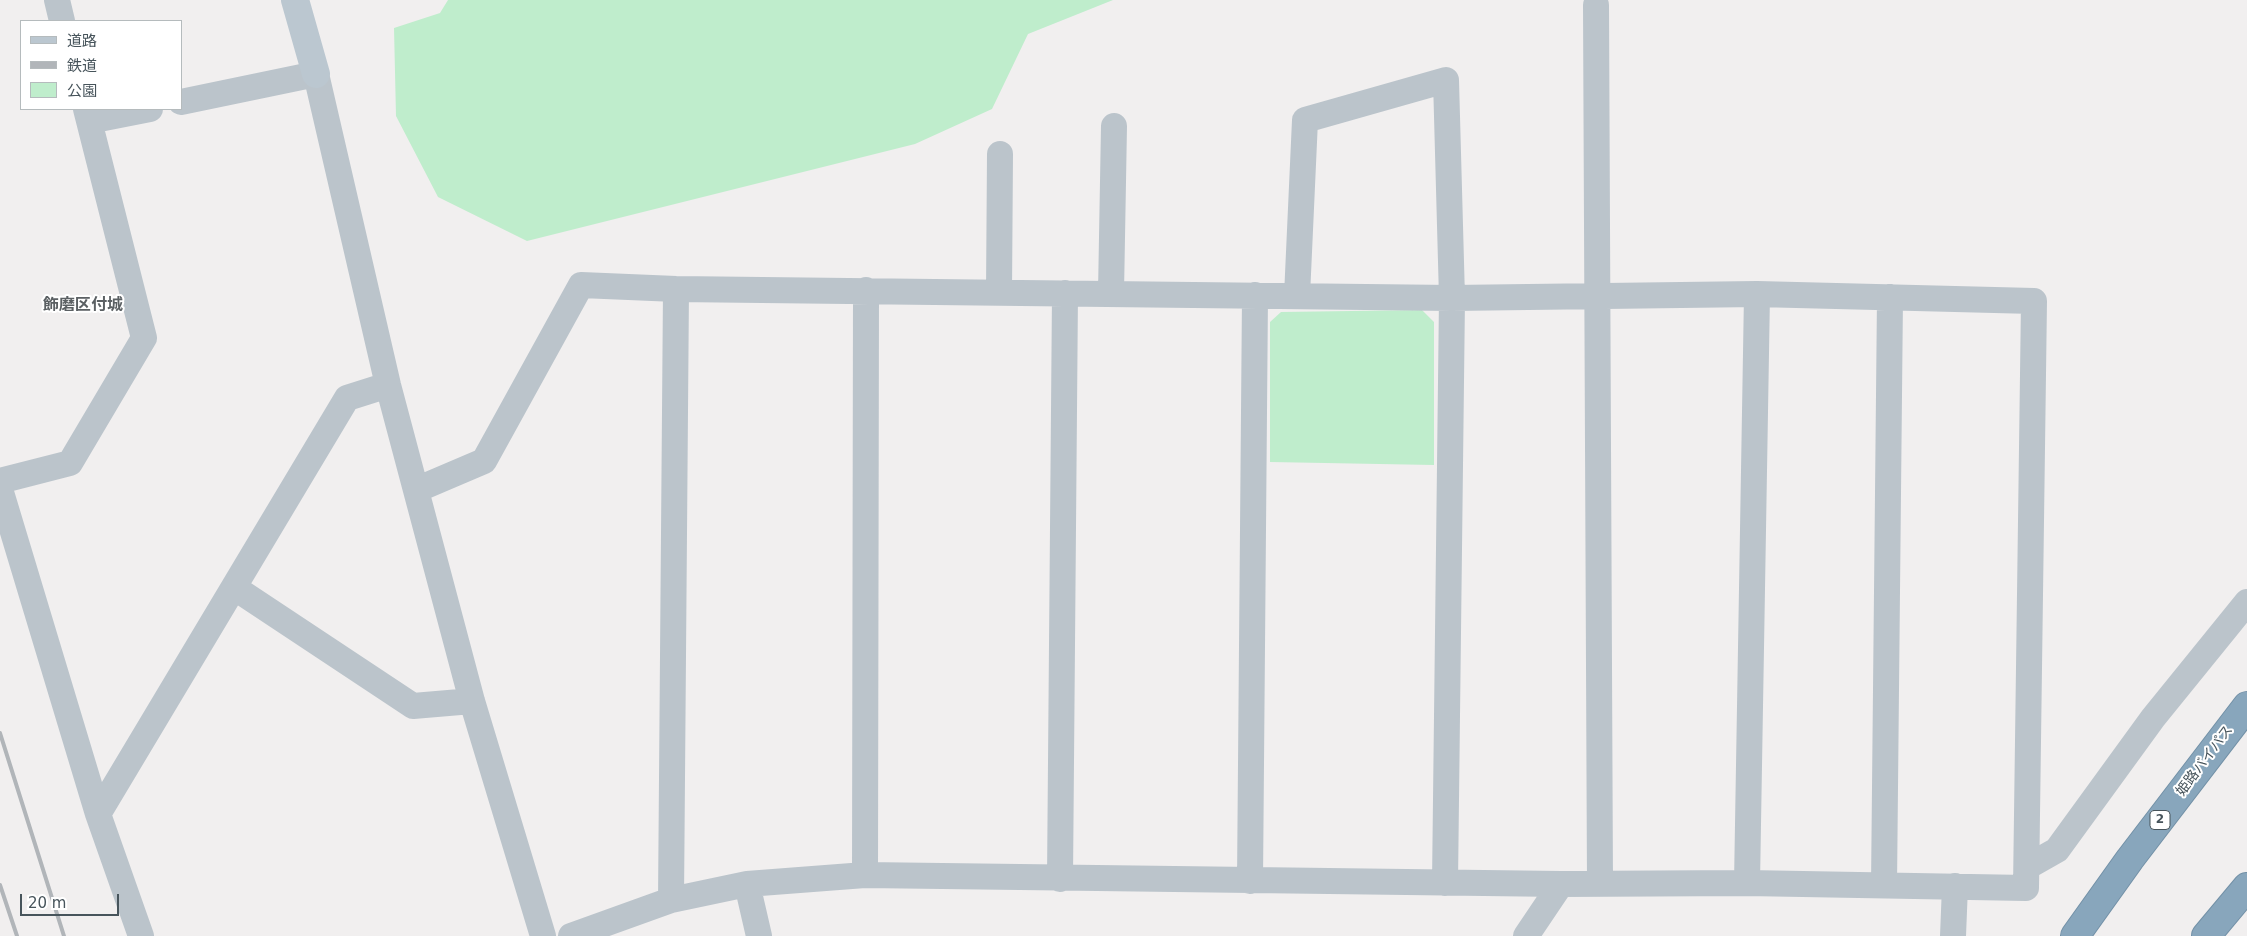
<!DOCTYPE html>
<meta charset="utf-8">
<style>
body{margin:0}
#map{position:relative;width:2247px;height:936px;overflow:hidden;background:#f1efef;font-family:"DejaVu Sans","Noto Sans JP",sans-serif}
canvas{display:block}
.legend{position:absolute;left:20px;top:20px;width:162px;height:90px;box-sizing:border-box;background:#fff;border:1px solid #b5bbbd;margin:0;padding:6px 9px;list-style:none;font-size:15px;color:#47545b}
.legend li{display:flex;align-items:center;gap:10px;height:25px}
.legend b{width:25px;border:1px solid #b5bbbd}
.scale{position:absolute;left:20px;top:894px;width:99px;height:22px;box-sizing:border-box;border:2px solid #47545b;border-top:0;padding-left:6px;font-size:15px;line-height:18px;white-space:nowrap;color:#47545b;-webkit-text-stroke:4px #fff;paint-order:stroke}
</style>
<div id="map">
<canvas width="2247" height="936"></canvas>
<ul class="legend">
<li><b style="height:6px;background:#bbc7d0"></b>道路</li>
<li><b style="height:6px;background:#b1b5b9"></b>鉄道</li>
<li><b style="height:14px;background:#bfedcc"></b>公園</li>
</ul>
<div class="scale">20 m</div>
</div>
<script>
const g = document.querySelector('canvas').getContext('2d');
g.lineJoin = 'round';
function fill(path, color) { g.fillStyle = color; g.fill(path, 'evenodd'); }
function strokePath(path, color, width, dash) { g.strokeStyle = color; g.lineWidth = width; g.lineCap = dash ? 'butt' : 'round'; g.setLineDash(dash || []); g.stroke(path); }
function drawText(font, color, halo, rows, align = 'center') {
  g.font = font + ' "DejaVu Sans","Noto Sans JP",sans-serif'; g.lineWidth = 4; g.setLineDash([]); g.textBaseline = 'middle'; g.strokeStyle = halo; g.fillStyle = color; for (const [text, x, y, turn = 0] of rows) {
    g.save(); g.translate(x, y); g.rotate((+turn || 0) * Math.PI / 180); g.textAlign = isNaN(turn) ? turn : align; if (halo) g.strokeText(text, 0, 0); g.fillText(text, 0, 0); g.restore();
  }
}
fill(new Path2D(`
 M448 0H1113L1028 34 992 109 915 144 527 241 438 197 396 116 394 28 440 13Z
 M1422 310 1434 322V465L1270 462V322L1281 312Z`), '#bfedcc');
const highway = new Path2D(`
 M2075 936 2130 859 2247 706
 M2206 936 2247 887`);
strokePath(highway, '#7391a7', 30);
strokePath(new Path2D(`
 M57 0 62 21
 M1596 5 1600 883
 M181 102 316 74 388 385 472 701 543 936
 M89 121 150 109
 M999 292 1000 154
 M1111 293 1114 126
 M1297 296 1305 120 1446 80 1452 298 1445 883
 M0 481 70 463 144 338 86 109
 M0 489 98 814 141 936
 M416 490 484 461 581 285 676 289 1452 298 1757 294 2034 301 2026 888 1747 883 1561 884 865 875 747 884 671 900 571 936
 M235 588 413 706 472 701
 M98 814 347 398 388 385
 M2027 867 2057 850 2153 718 2247 602
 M865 875 866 290
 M1060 879 1065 293
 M1250 881 1255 295
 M1747 883 1757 294
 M747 884 759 936
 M1884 885 1890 297
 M671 900 676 289
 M1526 936 1561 884
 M1953 936 1955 886`), '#bbc4cb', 26);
strokePath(new Path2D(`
 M295 0 316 74`), '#bbc7d0', 28);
strokePath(highway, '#88a6bc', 28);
strokePath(new Path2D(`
 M0 733 64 936
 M0 885 17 936`), '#b1b5b9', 4);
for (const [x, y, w] of [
 [2160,820,20]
]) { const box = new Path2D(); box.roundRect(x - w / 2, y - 9.5, w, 19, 4); g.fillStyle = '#fff'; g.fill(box); strokePath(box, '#47545b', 1); }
drawText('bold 12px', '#47545b', null, [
 ["2",2160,820]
]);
drawText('14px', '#47545b', '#fff', [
 ["姫路バイパス",2205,761,-53]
]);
drawText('bold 16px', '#5b6063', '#fff', [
 ["飾磨区付城",83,306]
]);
</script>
